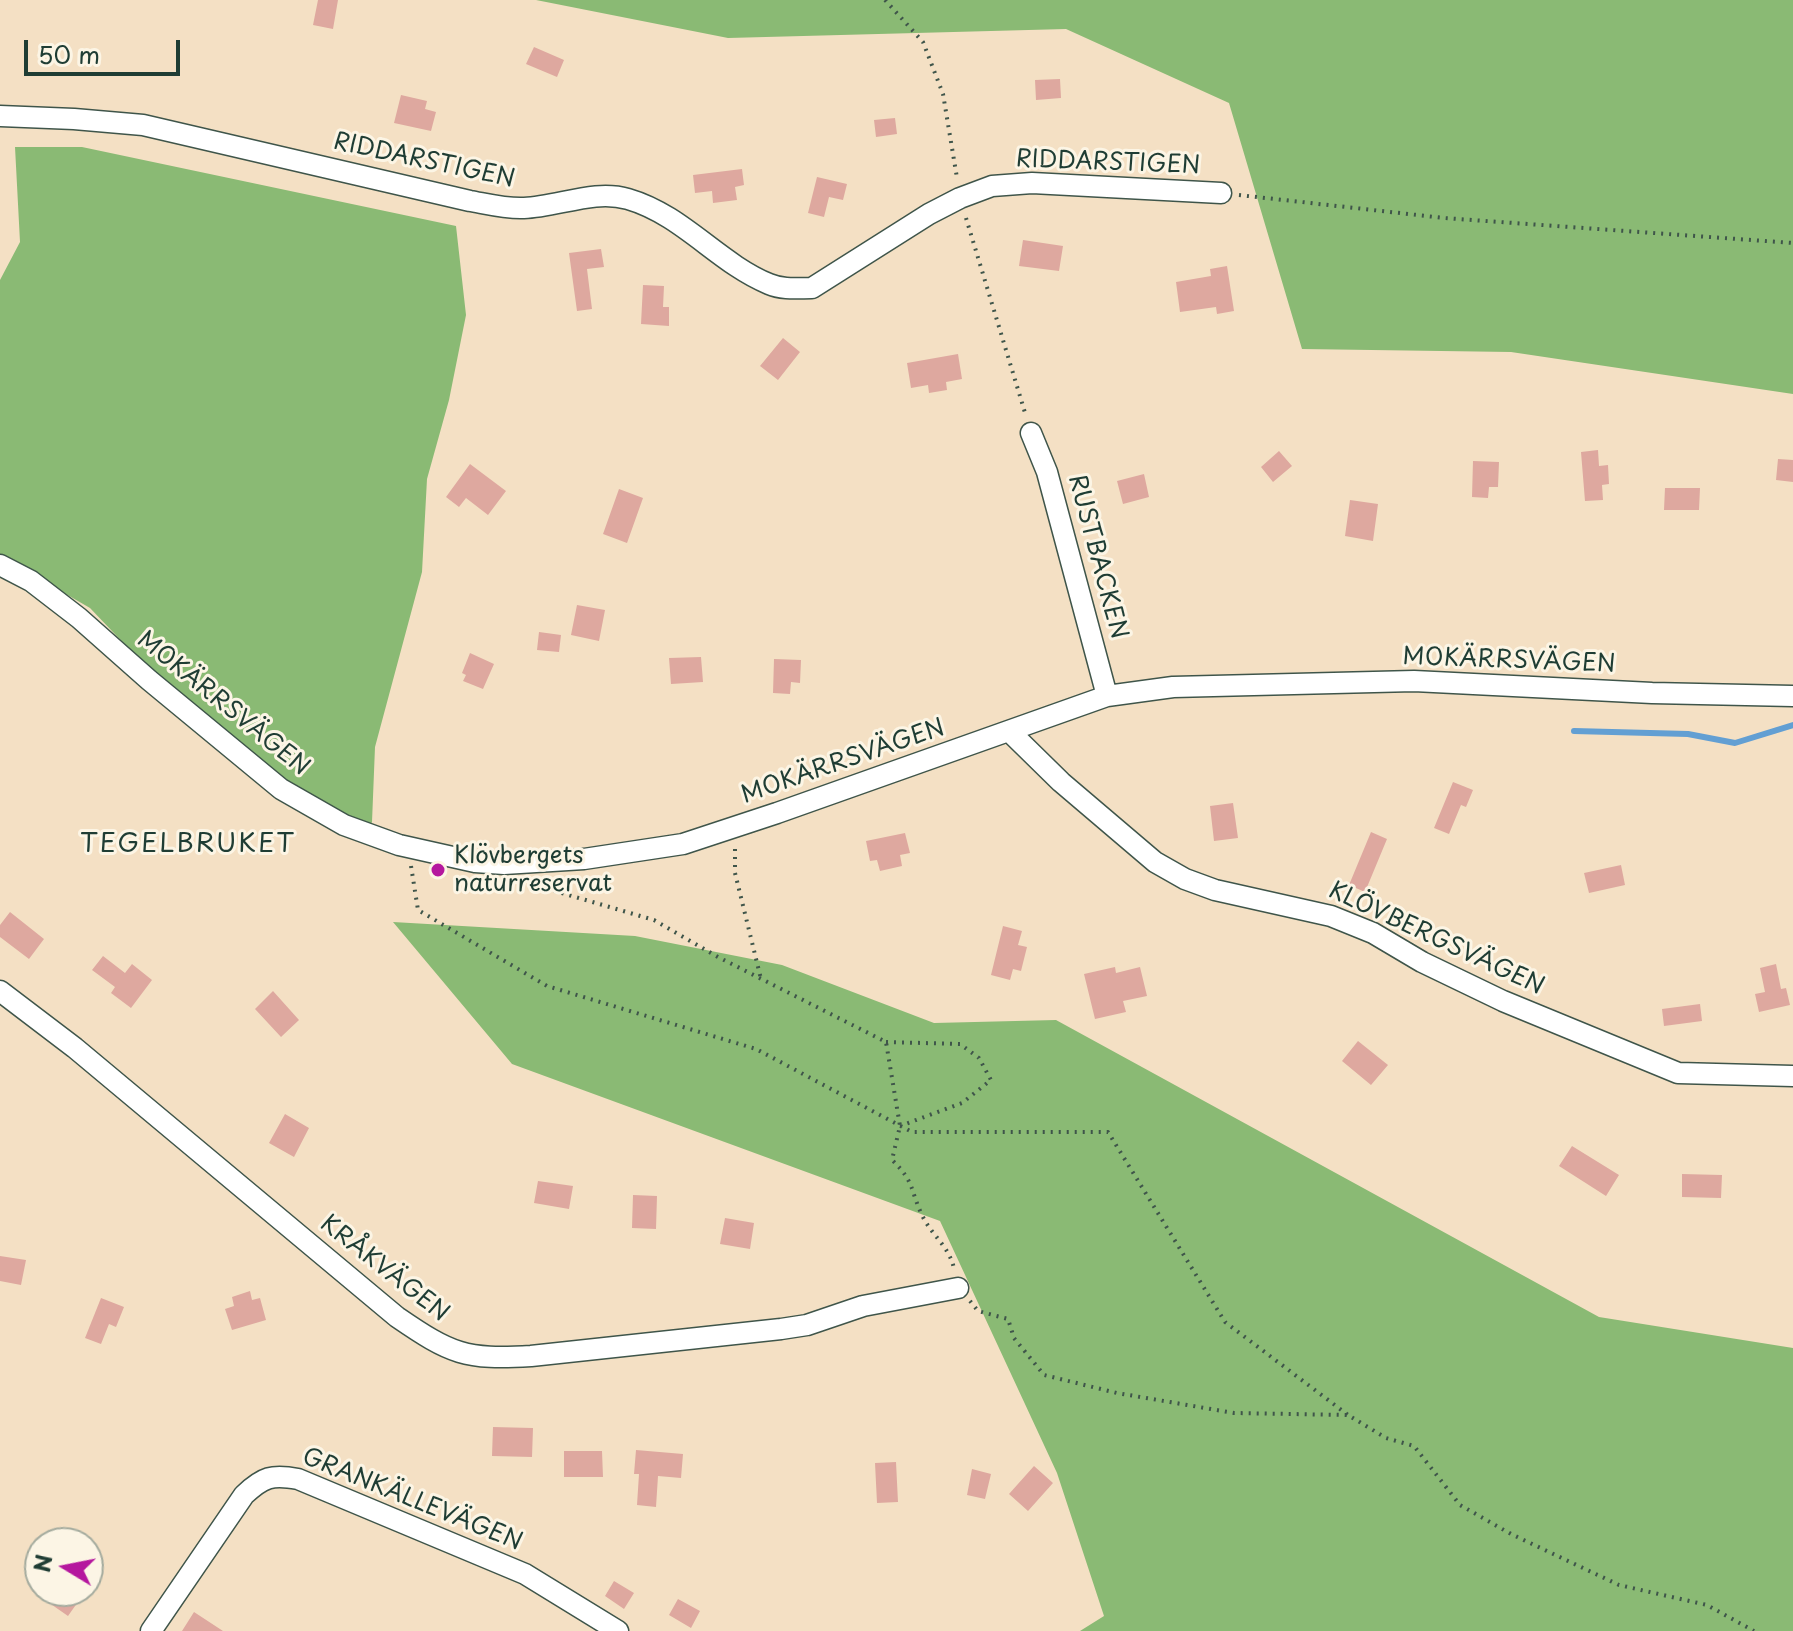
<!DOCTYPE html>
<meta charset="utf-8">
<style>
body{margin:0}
#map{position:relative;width:1793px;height:1631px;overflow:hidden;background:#f4e0c4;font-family:"Playpen Sans",sans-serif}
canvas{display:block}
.north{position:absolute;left:24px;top:1527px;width:80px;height:80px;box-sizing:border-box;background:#fcf5e5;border:2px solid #a4ab9e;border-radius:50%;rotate:280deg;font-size:22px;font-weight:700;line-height:32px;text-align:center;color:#1f3d34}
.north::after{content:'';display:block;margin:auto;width:28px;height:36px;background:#b5179e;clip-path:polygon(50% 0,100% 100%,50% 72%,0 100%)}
.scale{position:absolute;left:24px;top:40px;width:156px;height:36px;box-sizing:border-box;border:4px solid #1f3d34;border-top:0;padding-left:10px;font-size:24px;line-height:28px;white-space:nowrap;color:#1f3d34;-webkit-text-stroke:6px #fcf5e5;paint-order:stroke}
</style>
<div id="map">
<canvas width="1793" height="1631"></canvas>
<div class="north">N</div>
<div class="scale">50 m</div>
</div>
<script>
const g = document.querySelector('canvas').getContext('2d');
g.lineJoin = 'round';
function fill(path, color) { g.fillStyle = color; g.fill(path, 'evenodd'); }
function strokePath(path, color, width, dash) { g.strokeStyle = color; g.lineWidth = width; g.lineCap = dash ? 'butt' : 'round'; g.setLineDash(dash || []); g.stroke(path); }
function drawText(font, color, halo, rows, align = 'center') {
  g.font = font + ' "Playpen Sans",sans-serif'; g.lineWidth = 6; g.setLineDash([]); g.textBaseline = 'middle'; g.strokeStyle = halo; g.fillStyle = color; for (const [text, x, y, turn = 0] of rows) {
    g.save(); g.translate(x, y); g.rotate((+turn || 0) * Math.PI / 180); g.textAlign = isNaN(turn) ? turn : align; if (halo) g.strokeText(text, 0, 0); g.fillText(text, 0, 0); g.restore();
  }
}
fill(new Path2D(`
 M536 0H1793V394L1511 352 1302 349 1229 103 1066 29 728 38Z
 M15 147H82L456 226 466 315 449 400 427 479 422 572 375 747 372 822 368 830 285 784 175 697 90 608 0 556V280L20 242Z
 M393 922 635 936 782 965 934 1023 1056 1020 1599 1317 1793 1348V1631H1080L1104 1616 1057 1473 940 1221 512 1064Z`), '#8aba74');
strokePath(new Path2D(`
 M1574 731 1688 734 1735 743 1793 725`), '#629fd3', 6);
fill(new Path2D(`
 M318 0H338L333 29 313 25Z
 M534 47 564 60 557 77 526 64Z
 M1060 79 1061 98 1036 100 1035 80Z
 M401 95 427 101 425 109 436 112 431 131 394 123Z
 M895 118 897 134 876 137 874 120Z
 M742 169 744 185 735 187 737 200 713 203 712 191 695 193 693 175Z
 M817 177 847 184 843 200 829 197 824 217 808 213Z
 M1023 240 1063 246 1059 271 1019 266Z
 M601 249 604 267 587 269 592 309 577 311 569 253Z
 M1227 266 1234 311 1217 314 1216 307 1180 312 1176 282 1211 276 1210 269Z
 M643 285 664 286 663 307H669V326L641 324Z
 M783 338 800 352 778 380 760 366Z
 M958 354 962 379 946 382 947 390 929 393 928 385 911 388 907 363Z
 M1598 450 1599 466 1608 465 1609 484 1602 485 1603 500 1585 501 1581 452Z
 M1279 451 1292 466 1273 482 1261 467Z
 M1778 459 1793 460V482L1776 480Z
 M1473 461 1499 462 1498 487H1489L1488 498 1472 497Z
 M470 464 506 491 488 515 466 498 459 507 446 497Z
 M1144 474 1149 497 1123 504 1117 481Z
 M1665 488H1700L1699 510H1664Z
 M619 489 643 498 627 543 603 534Z
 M1350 500 1378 504 1373 541 1345 536Z
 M577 605 605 610 599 641 571 635Z
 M539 632 561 635 559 652 537 650Z
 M470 653 494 664 483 689 463 681 466 675 462 673Z
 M701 657 703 682 671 684 669 658Z
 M774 659 801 660 800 683 791 682 790 694 773 693Z
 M1453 782 1473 790 1466 807 1461 805 1449 834 1434 828Z
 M1233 803 1238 838 1214 841 1210 806Z
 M1371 832 1387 839 1365 892 1349 885Z
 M905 833 910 853 900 855 902 866 880 871 877 860 870 861 866 841Z
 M1621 865 1625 885 1589 893 1584 873Z
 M10 912 44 939 29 959 0 937V925Z
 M1003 926 1022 931 1018 945 1027 947 1021 971 1013 969 1010 980 991 975Z
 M103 956 125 973 132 964 152 980 131 1008 111 993 115 987 92 970Z
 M1776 964 1781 989 1786 988 1790 1005 1759 1012 1755 994 1765 992 1760 968Z
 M1115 967 1116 973 1140 967 1147 996 1123 1001 1126 1012 1095 1019 1084 974Z
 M273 991 299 1020 281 1037 255 1009Z
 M1700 1004 1702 1021 1664 1026 1662 1009Z
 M1358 1041 1388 1065 1371 1085 1342 1061Z
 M285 1114 309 1128 294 1157 269 1143Z
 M1572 1146 1619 1175 1606 1196 1559 1166Z
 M1682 1174 1722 1175 1721 1198 1682 1197Z
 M538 1181 573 1186 569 1209 534 1203Z
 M633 1195 657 1196 656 1229 632 1228Z
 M725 1218 754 1223 750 1249 720 1244Z
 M0 1256 26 1260 21 1285 0 1281Z
 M250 1291 252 1300 260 1298 266 1320 232 1330 225 1309 234 1306 232 1297Z
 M101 1298 124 1307 116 1327 109 1324 101 1344 85 1338Z
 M493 1427 533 1428 532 1457 492 1456Z
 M636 1450 683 1454 681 1478 658 1476 656 1507 637 1505 639 1474H634Z
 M564 1451H602L603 1477H564Z
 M896 1462 898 1502 877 1503 875 1463Z
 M1034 1466 1053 1483 1028 1511 1009 1494Z
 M972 1469 991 1474 985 1499 967 1495Z
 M614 1581 634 1593 624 1609 605 1596Z
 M32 1591H68L80 1599 68 1616Z
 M678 1599 700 1611 691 1628 669 1615Z
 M194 1612 223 1631H182Z`), '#dea89f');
const minor = new Path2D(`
 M0 116 74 119 143 125 470 201C487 204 507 209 524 208 558 207 594 189 628 199 683 215 718 263 769 284 783 290 798 288 812 288L929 214 960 198 992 186 1032 183 1221 193
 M1031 433 1047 472 1107 696
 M0 565 31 581 79 618 149 680 281 789 344 825 399 845 475 862 504 864 584 859 683 844 777 813 1107 696 1173 687 1414 681 1652 693 1793 696
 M1009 731 1061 782 1155 862 1185 879 1215 890 1331 916 1373 933 1422 962 1503 1001 1678 1073 1793 1076
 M0 991 75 1048 397 1317C451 1354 465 1360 531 1356L781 1329 807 1325 863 1306 958 1288
 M151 1631 244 1495C263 1477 272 1474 298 1479L525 1574 618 1631`);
strokePath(minor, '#3f554a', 23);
strokePath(new Path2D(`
 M885 0 923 42 943 94 957 178
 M1239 195 1444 218 1793 243
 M966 218 1026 416
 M735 849V873L761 979
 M411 866 418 910 547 986 756 1049 912 1132H1108L1225 1322 1348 1415
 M531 884 654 920 718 957 886 1042 900 1126 892 1160C915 1182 910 1190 922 1215 931 1235 950 1247 954 1269
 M886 1042 960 1044 979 1058 991 1080 962 1103 900 1126
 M970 1301 978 1311 1008 1319 1014 1338 1044 1375 1117 1393 1234 1413 1348 1415 1386 1438 1414 1446 1460 1505 1511 1534 1619 1585 1707 1605 1754 1631`), '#3f554a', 4, [2, 6]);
strokePath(minor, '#fff', 20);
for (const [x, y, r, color] of [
 [438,870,8,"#b5179e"]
]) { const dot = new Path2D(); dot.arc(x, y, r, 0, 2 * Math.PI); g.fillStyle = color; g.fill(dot); strokePath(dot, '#fcf5e5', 3); }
drawText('24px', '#1f3d34', '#fcf5e5', [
 ["RIDDARSTIGEN",424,161,12],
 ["RIDDARSTIGEN",1108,163,2],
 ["RUSTBACKEN",1097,557,75],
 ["MOKÄRRSVÄGEN",1509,661,2],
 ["MOKÄRRSVÄGEN",223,704,39],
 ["MOKÄRRSVÄGEN",843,762,-19],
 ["KLÖVBERGSVÄGEN",1436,939,25],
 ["KRÅKVÄGEN",384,1269,38],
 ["GRANKÄLLEVÄGEN",412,1500,22]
]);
drawText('24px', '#1f3d34', '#fcf5e5', [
 ["Klövbergets",454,856],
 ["naturreservat",454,884]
], 'left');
g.letterSpacing = '2px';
drawText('26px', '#1f3d34', '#fcf5e5', [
 ["TEGELBRUKET",188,845]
]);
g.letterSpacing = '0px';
</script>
